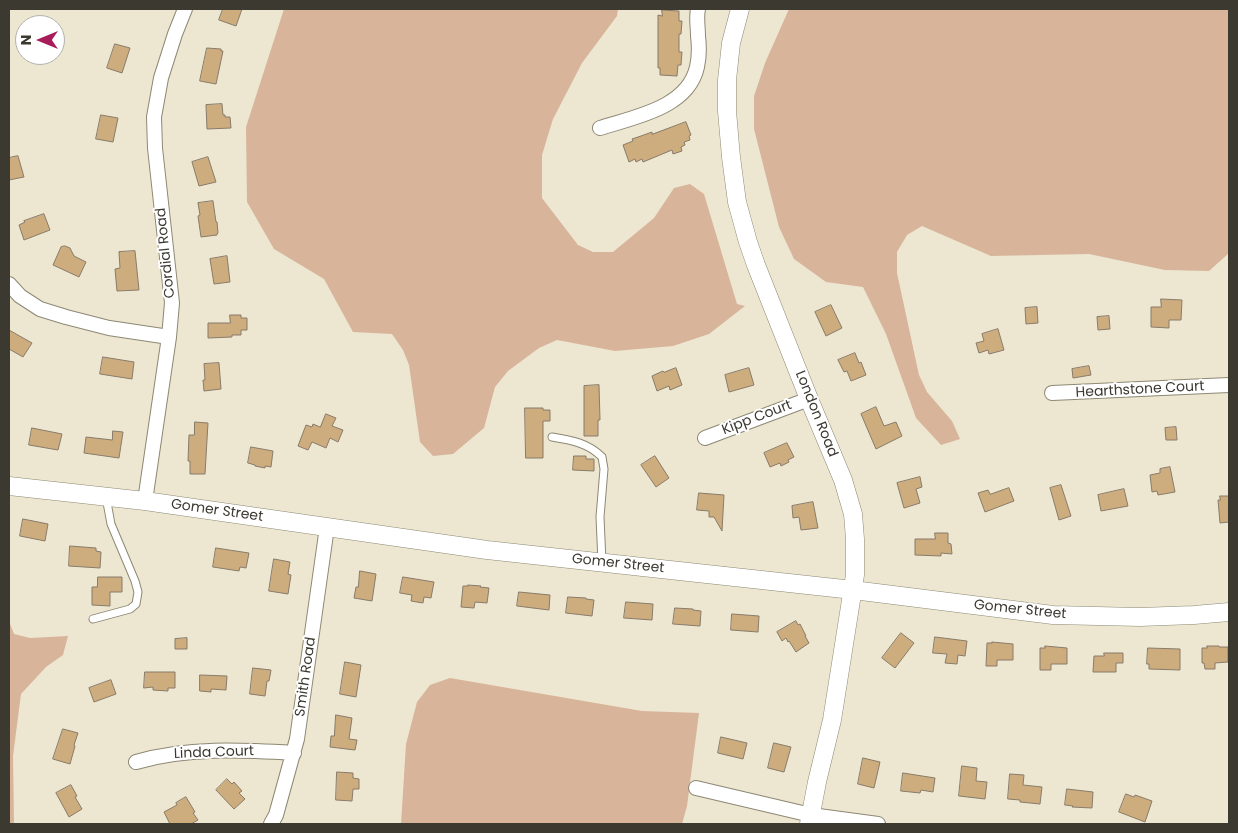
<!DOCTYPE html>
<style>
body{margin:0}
#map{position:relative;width:1238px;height:833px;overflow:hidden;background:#ede7d1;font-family:Poppins,sans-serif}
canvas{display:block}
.frame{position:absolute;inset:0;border:10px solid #3c3931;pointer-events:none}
.north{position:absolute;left:15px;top:15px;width:50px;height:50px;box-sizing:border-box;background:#fff;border:1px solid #b1b0ad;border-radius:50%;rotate:270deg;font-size:14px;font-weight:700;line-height:20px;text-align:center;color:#3c3931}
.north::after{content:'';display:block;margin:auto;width:18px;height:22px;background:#a91c5c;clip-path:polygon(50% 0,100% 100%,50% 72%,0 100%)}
</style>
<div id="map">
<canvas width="1238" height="833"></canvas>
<div class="frame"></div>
<div class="north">N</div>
</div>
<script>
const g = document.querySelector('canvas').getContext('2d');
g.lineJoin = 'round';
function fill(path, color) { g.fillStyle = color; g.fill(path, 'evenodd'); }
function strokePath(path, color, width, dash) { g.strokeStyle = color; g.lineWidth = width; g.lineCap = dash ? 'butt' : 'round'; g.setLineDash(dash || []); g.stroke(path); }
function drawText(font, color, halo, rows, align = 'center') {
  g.font = font + ' Poppins,sans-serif'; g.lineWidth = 4; g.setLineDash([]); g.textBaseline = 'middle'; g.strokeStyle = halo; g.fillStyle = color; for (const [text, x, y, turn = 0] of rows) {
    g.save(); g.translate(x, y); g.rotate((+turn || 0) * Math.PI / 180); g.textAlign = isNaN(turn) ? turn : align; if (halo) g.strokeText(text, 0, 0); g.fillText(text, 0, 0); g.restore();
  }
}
fill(new Path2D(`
 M284 9H618L617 16 582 63 553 119 542 155V198L578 245 593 252H613L654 218 674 188 690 184 704 194 737 304 745 306 709 334 673 346 615 351 557 340 539 348 508 371 495 387 484 428 453 454 433 456 420 442 409 365 403 350 392 334 353 332 324 279 274 249 247 202 246 127Z
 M789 9H1229V253L1209 271 1165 270 1089 254 991 256 922 226 907 235 897 252V273L919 375 927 392 952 421 960 439 941 445 916 418 886 334 863 287 826 282 794 259 779 227 754 129V96L765 63Z
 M9 621 14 634 30 638 68 636 63 655 46 667 21 694 13 756 14 824H9Z
 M450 678 642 711 699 713 687 806 682 824H401L406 744 417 702 430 685Z`), '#d8b49b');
const building = new Path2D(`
 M223 9H242L236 26 219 20Z
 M662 10 679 11V21H682L681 34H679V52H682L681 65H678L677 76 660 75V68H658V15L662 16Z
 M115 44 130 48 122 73 107 68Z
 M207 48 221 49V51H223L216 84 200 81Z
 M222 104 223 115H225V117H230L231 128 207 129 206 105Z
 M101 115 118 118 113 142 96 139Z
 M686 122 691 135 689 136 690 140 684 142 685 145 681 147 682 151 673 154 672 150 643 162 642 159 636 162 635 159 629 162 623 145 633 141 632 139 641 136 652 132V134Z
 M18 156 24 177 9 180V158Z
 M208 157 216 182 199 186 192 162Z
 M213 201 216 222H217L218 233 217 234V235L201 237 198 216 200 215 198 203Z
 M44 214 50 230 24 240 19 225 25 222 24 221Z
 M65 246 70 248 74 256 86 262 79 277 53 265 61 247Z
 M135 251 139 290 117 291 115 269 120 268 119 252Z
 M227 256 230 282 214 284 210 259Z
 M1161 299 1182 300 1181 320H1169V328L1151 327V307H1161Z
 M831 305 842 328 826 336 815 312Z
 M1037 307 1038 323 1026 324 1025 308Z
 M230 315H241V318H247V330H241V335H232V337L208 338V323H230Z
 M1109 316 1110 329 1098 330 1097 317Z
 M998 329 1004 350 989 354 988 350 979 353 976 343 984 341 982 334Z
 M9 330 32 343 23 357 9 349Z
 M855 353 859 363 861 362 866 375 851 381 847 371 844 372 838 360Z
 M103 357 134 362 132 379 100 374Z
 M219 363 221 389 204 391 203 380H205L204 364Z
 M1089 366 1091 375 1073 378 1072 369Z
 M676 368 682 385 670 390 669 386 657 391 652 376 663 371 664 372Z
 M749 368 754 385 729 392 725 375Z
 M599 385 600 420H598V436H584V386Z
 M876 407 884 426 896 422 902 436 876 449 861 414Z
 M525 408H543V410H550V421H543V458H526Z
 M326 414 336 418 332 426 343 430 338 442 330 438 326 448 312 442 308 450 298 446 306 425 312 427 313 424 320 427Z
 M195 422 208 423 205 474H190V461H188L189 435H194Z
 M1176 427 1177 440H1166L1165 428Z
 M32 428 62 434 58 450 29 445Z
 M113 431 123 432 119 458 84 453 86 437 112 440Z
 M787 443 794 457 788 460 789 462 781 466 780 463 770 467 764 453Z
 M251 447 273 451 271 467 265 466V468L255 466V465L248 463Z
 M574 456H586V459H594V471L573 470Z
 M655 456 669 478 656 487 641 465Z
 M1170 467 1175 492 1158 495 1157 491 1152 492 1150 475 1160 473V469Z
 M920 477 922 487 916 489 920 503 904 508 897 483Z
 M1061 485 1071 516 1059 520 1050 488Z
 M1009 488 1014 501 985 512 978 493 988 490 990 494Z
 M1124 489 1128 506 1101 511 1098 495Z
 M699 493 724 495 722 531 714 517H709V511L697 510Z
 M1220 496H1229V522L1220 523 1218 500H1220Z
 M813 502 818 528 801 530 799 517 793 518 792 506Z
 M23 519 48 524 45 541 20 536Z
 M935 533H948V543L951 544 952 554 941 553V556L915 555V539H935Z
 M70 546 96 548V551L101 552 100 568 69 566Z
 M216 548 249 553 246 568 240 567 239 571 213 567Z
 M274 559 290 562 288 574 291 575 288 594 269 591Z
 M360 571 376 574 372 601 354 598 356 587H358Z
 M98 577H122V592H110V606L92 605V587H97Z
 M403 577 434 582 431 598 424 597 423 603 411 601 412 595 400 593Z
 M468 585 481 586 480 587 489 588 487 603 475 602 474 608 461 607 463 586H468Z
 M519 592 550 595 549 610 517 606Z
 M568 597 586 598V599L594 600 592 616 566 613Z
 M626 602 653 604 652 620 624 618Z
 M675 608 693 609V610L701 611 700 626 673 624Z
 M732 614 759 616 758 632 731 630Z
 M796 621 798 625 800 624 806 636H805L809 643 796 652 789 641 788 642 786 638 782 641 777 632Z
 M901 633 914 643 895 668 882 658Z
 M935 637 967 641 965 656 958 655 957 664 945 663 947 654 933 653Z
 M187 638V649H175V639Z
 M992 642 1013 644V660H997V666H986L987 643H992Z
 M1045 646 1067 648V664H1051V670H1040V648H1045Z
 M1207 646H1219V647H1228V662L1215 663V669H1205L1204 663H1202V648H1207Z
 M1148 648 1180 649V670L1149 669V664H1147Z
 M1104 653H1123V663H1116V672H1093L1094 656H1104Z
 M345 662 361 665 356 697 340 694Z
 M253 668 271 670 269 681H267L265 696 250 694Z
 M145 672H175V688H168V691L153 690V687L144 688Z
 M200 675 227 676 226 690 211 689V692L200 691Z
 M111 680 116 694 94 702 89 688Z
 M336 715 352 718 349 739 357 740 355 750 330 747 331 736H334Z
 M63 729 78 733 74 745 75 746 70 764 53 759Z
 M721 737 747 743 743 759 718 753Z
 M774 743 791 747 784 772 768 768Z
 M863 758 880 762 874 788 858 784Z
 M962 766 977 768 976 781 987 782 985 799 959 796Z
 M337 772 353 773V778L359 779V789H353L352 801 336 800Z
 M903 773 935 778 933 792 921 790 920 793 901 791Z
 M1010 774 1024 775 1023 785 1042 787 1040 804 1020 802V800L1008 799Z
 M227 779 232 784 234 782 242 791 239 793 245 799 234 809 216 790Z
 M71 785 77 796 75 797 82 809 69 817 56 793Z
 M1067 789 1093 792 1092 808 1072 807 1073 806 1065 805Z
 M1126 794 1134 797 1135 795 1152 801 1145 822 1119 812Z
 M186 797 195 812 193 813 198 820 191 824H170L164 812 177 805 176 803Z`);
fill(building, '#cdac7e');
strokePath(building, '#887b6a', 1);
const service = new Path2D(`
 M552 437C571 440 588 443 602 457L604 469 600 517 602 562
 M93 619 130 609 136 604 138 592 135 581 111 524 106 497`);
const minor = new Path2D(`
 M600 128C634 117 688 108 697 67 699 58 699 44 698 36 698 26 696 18 698 9
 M9 284 20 296 40 309 66 317 109 328 169 337
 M1052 393 1229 385
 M705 438 809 399
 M145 501 169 337 172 303 155 148 154 117 161 78 175 34 185 9
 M136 762C187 747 241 750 294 753
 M696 788 811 815 878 824
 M271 824 276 815 297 739 327 527`);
const tertiary = new Path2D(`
 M740 9 731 43 727 80V111L731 157 737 202 748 242 756 265 809 399 843 480 853 514 855 539V575L832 720 817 782 809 824
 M9 486 145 501 487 550 853 590 1053 615 1140 617 1194 615 1229 612`);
strokePath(service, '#8d8874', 9);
strokePath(minor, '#8d8874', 16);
strokePath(tertiary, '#8d8874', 19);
strokePath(service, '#fff', 7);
strokePath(minor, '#fff', 14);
strokePath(tertiary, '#fff', 18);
drawText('14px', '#3c3931', '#fff', [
 ["Cordial Road",166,253,-96],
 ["Hearthstone Court",1140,390,-3],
 ["London Road",816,414,68],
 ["Kipp Court",757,418,-21],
 ["Gomer Street",217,511,8],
 ["Gomer Street",618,564,6],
 ["Gomer Street",1020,610,6],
 ["Smith Road",306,677,-82],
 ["Linda Court",214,753,-2]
]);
</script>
